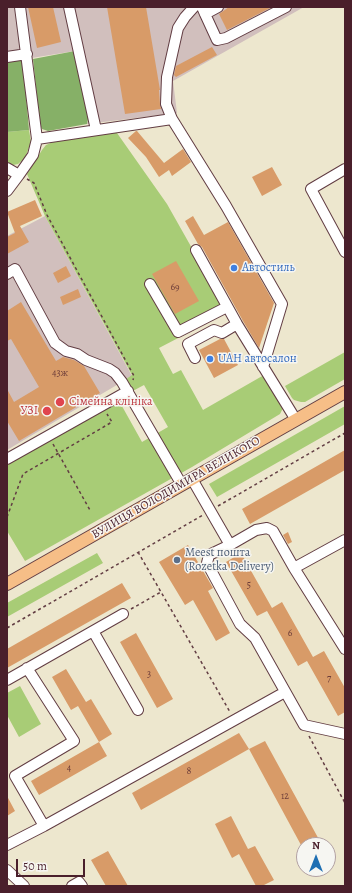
<!DOCTYPE html>
<meta charset="utf-8">
<style>
body{margin:0}
#map{position:relative;width:352px;height:893px;overflow:hidden;background:#ede7ce;font-family:Alegreya,serif}
canvas{display:block}
.frame{position:absolute;inset:0;border:8px solid #4a1f2b;pointer-events:none}
.north{position:absolute;left:296px;top:837px;width:40px;height:40px;box-sizing:border-box;background:#f6f6f2;border:1px solid #b1a0a2;border-radius:50%;rotate:0deg;font-size:11px;font-weight:700;line-height:16px;text-align:center;color:#4a1f2b}
.north::after{content:'';display:block;margin:auto;width:14px;height:18px;background:#1f6fb2;clip-path:polygon(50% 0,100% 100%,50% 72%,0 100%)}
.scale{position:absolute;left:16px;top:859px;width:69px;height:18px;box-sizing:border-box;border:2px solid #4a1f2b;border-top:0;padding-left:5px;font-size:12px;line-height:14px;white-space:nowrap;color:#4a1f2b;-webkit-text-stroke:3px #f6f6f2;paint-order:stroke}
</style>
<div id="map">
<canvas width="352" height="893"></canvas>
<div class="frame"></div>
<div class="north">N</div>
<div class="scale">50 m</div>
</div>
<script>
const g = document.querySelector('canvas').getContext('2d');
g.lineJoin = 'round';
function fill(path, color) { g.fillStyle = color; g.fill(path, 'evenodd'); }
function strokePath(path, color, width, dash) { g.strokeStyle = color; g.lineWidth = width; g.lineCap = dash ? 'butt' : 'round'; g.setLineDash(dash || []); g.stroke(path); }
function drawText(font, color, halo, rows, align = 'center') {
  g.font = font + ' Alegreya,serif'; g.lineWidth = 3; g.setLineDash([]); g.textBaseline = 'middle'; g.strokeStyle = halo; g.fillStyle = color; for (const [text, x, y, turn = 0] of rows) {
    g.save(); g.translate(x, y); g.rotate((+turn || 0) * Math.PI / 180); g.textAlign = isNaN(turn) ? turn : align; if (halo) g.strokeText(text, 0, 0); g.fillText(text, 0, 0); g.restore();
  }
}
fill(new Path2D(`
 M7 7H304L173 81 177 113 87 124 89 114 75 51 7 62Z
 M45 216 132 376 7 450V236Z`), '#d1bfbd');
fill(new Path2D(`
 M29 130 31 142 25 158 18 164 13 165 7 162V132Z
 M104 133H117L167 204 228 312 159 348 173 374 181 370 203 410 264 375 283 408 280 414 192 467 25 561 7 531V463L118 399 142 442 168 427 144 385 129 393 122 382 132 375 45 216 27 174 42 150 46 145 53 142Z
 M345 352V379L305 402H301L294 400 292 398 285 386Z
 M345 406V424L217 497 209 484Z
 M97 553 103 563 7 617V603Z
 M20 686 41 724 19 737 7 715V693Z`), '#a8cc76');
fill(new Path2D(`
 M75 51 89 114 87 124 48 131 42 129 40 125 33 59Z
 M23 60 29 130 7 132V62Z`), '#86b067');
fill(new Path2D(`
 M28 7H53L61 42 37 48Z
 M107 7H146L160 90H159L160 104 161 109 125 114Z
 M229 7H272L227 30 219 14Z
 M212 47 217 55 176 77 174 75 176 66Z
 M136 131H137L164 163 183 149 191 162 172 176 169 170 159 177 146 157 128 138Z
 M272 167 282 185 262 196 252 177Z
 M35 200 42 216 20 226 29 242 7 254V237L15 233 7 212Z
 M193 216 204 235 228 222 274 303 259 348 243 321 202 247 198 244 185 221Z
 M176 261 199 301 175 314 152 274Z
 M66 266 71 276 58 283 53 273Z
 M78 289 81 297 63 305 60 297Z
 M21 302 56 361 63 357 74 360 84 366 100 393 19 441 7 421V389L14 402 39 387 11 339 7 341V311Z
 M220 339H224L238 365 214 378 199 350Z
 M345 450V470L250 524 242 509Z
 M288 532 292 542 288 544 283 535Z
 M188 545 213 588 208 591 230 633 216 641 193 600 185 605 159 562Z
 M241 553 272 608 282 602 313 657 324 651 345 688V712L338 716 307 661 298 666 267 611 257 616 226 562Z
 M122 583 131 598 7 668V649Z
 M136 633 173 699 157 708 120 642Z
 M66 669 86 702 91 699 112 734 99 742 78 706 71 710 52 677Z
 M239 733 249 749 141 810 132 793Z
 M265 741 322 845H301L249 749Z
 M99 742 107 756 39 795 31 781Z
 M7 796 15 811 7 816Z
 M231 816 248 849 255 846 274 880 262 886H256L239 854 232 858 215 824Z
 M108 851 128 886H106L91 860Z`), '#d89b68');
const minor = new Path2D(`
 M20 7 37 139 172 119 226 206 282 304 263 367
 M69 7 96 130
 M202 7 205 14 218 7
 M205 14 217 40 226 38 286 7
 M7 57 27 54
 M172 119 166 104 167 77 178 28 185 17 194 7
 M7 168 19 175 33 155 37 139
 M345 169 311 189 345 252
 M7 191 19 175
 M196 250 237 324 296 420
 M7 274 15 269 55 343 66 351 77 354 86 360 109 369 115 373 122 382 182 485
 M150 284 178 332 227 307
 M195 358 188 344 214 330 222 333 237 324
 M7 459 128 391
 M192 479 230 545 256 530 267 528 273 531 294 568 345 649
 M230 545 209 555 207 563 240 624 255 638 304 725 345 734
 M294 568 345 540
 M93 631 138 710
 M27 668 74 741 15 776 44 826
 M7 680 123 614
 M7 845 44 826 285 692
 M7 870 24 886
 M72 886 79 882 82 886`);
const major = new Path2D(`
 M7 584 345 392`);
strokePath(minor, '#623d43', 12);
strokePath(major, '#623d43', 14);
strokePath(new Path2D(`
 M27 179 34 183 47 215 134 376 133 380
 M53 444 91 512
 M218 506 345 433
 M7 517 23 474 112 422 107 414
 M138 552 230 712
 M131 609 161 592
 M7 628 203 515
 M309 736 345 803`), '#623d43', 1.5, [3, 3]);
strokePath(minor, '#fff', 10);
strokePath(major, '#f6be87', 12);
for (const [x, y, r, color] of [
 [234,268,4,"#3f7fe0"],
 [210,359,4,"#3f7fe0"],
 [60,402,5,"#e0444e"],
 [47,411,5,"#e0444e"],
 [177,560,4,"#5c6f8a"]
]) { const dot = new Path2D(); dot.arc(x, y, r, 0, 2 * Math.PI); g.fillStyle = color; g.fill(dot); strokePath(dot, '#f6f6f2', 1.5); }
drawText('10px', '#6e3e3a', null, [
 ["69",175,288],
 ["43ж",60,374],
 ["5",249,586],
 ["6",290,634],
 ["3",149,675],
 ["7",329,679],
 ["4",69,769],
 ["8",189,772],
 ["12",285,797]
]);
drawText('12px', '#366cbe', '#f6f6f2', [
 ["Автостиль",242,268],
 ["UAH автосалон",218,359]
], 'left');
drawText('12px', '#be3a42', '#f6f6f2', [
 ["Сімейна клініка",69,402],
 ["УЗІ",38,411,"right"]
], 'left');
drawText('12px', '#4a1f2b', '#f6f6f2', [
 ["ВУЛИЦЯ ВОЛОДИМИРА ВЕЛИКОГО",176,488,-30]
]);
drawText('12px', '#4e5e75', '#f6f6f2', [
 ["Meest пошта",185,553],
 ["(Rozetka Delivery)",185,567]
], 'left');
</script>
